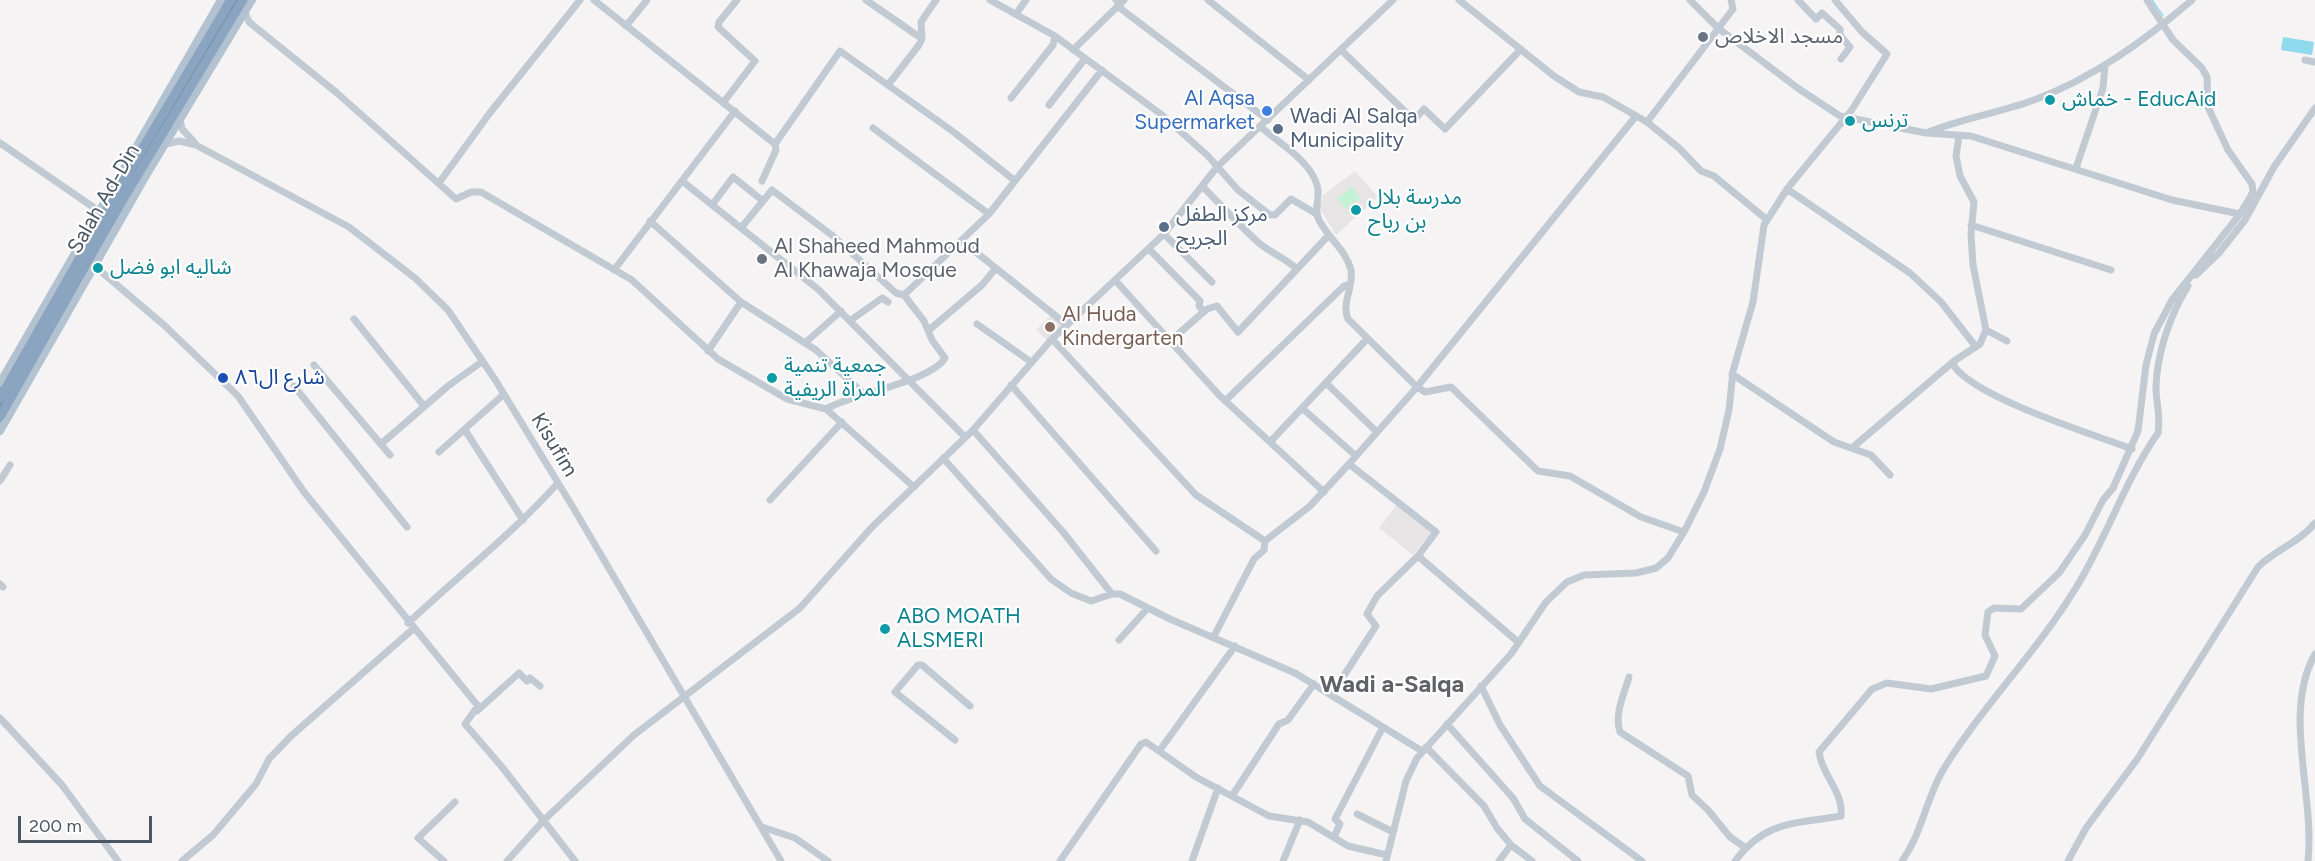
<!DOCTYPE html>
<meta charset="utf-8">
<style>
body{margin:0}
#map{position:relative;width:2315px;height:861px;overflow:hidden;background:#f5f3f3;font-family:Figtree,sans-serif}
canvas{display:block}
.scale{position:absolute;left:18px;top:816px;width:134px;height:27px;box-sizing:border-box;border:3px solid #4a5661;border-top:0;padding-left:8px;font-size:18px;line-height:21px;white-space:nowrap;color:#4a5661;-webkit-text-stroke:4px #fff;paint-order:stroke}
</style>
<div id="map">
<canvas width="2315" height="861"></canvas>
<div class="scale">200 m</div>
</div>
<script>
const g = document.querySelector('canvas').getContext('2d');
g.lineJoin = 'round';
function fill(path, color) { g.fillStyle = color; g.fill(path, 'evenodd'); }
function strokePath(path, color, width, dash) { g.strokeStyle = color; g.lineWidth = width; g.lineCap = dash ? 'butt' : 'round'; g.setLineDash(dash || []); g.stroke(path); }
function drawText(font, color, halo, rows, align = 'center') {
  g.font = font + ' Figtree,"Noto Sans Arabic",sans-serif'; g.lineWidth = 4.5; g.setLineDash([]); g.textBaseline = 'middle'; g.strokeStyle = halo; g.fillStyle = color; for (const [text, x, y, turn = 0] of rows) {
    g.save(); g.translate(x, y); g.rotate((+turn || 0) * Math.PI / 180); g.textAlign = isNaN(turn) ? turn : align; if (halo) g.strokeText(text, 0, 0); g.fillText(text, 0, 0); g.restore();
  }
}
fill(new Path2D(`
 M1355 171 1378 197 1336 235 1318 205 1323 200 1322 196Z
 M1052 314 1064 324 1047 340 1036 330Z
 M1399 502 1431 526V533L1413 555 1379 528Z`), '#e6e4e5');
fill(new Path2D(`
 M1352 187 1360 198 1346 209 1337 199Z`), '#c3f1d5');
fill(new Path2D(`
 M2283 37 2314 42 2312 55 2281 50Z`), '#90daee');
strokePath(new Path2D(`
 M2152 0 2163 16`), '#90daee', 1.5);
const highway = new Path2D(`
 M0 398 132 166 231 0
 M0 417 116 211 243 0`);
strokePath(highway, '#7690ad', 12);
strokePath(new Path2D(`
 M594 0 775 144 776 150 762 181
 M866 0 921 38
 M990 0 1055 36 1162 115 1208 156 1238 190 1270 215H1275L1291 199 1315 213
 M1116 0 1120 4V8L1133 18 1268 120
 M1208 0 1309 80
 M1459 0 1554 76 1579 92 1603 97 1647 122 1679 148 1701 171 1714 176 1766 219
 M1690 0 1718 28 1799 89 1840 116 1926 133 1971 136 2172 200 2240 214
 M1798 0 1816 19 1822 13 1840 29V35L1850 47 1841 59
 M245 12 249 22 337 93 456 199 471 192H481L632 280 718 359 787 399 826 409 914 487
 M1016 14 1026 0
 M626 26 647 0
 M1073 50 1124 0
 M1341 50 1414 120 1424 109 1445 129 1521 49
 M2305 60 2315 62
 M888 85 919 45 922 39 921 22 936 0
 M1011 98 1053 45 1055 36
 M723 103 755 61 718 27 719 22 737 0
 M1049 105 1084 60
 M180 120 182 129 195 143
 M1647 122 1733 9 1731 0
 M1260 126C1279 144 1309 159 1317 185 1321 197 1313 209 1319 220 1328 238 1346 250 1351 270 1354 287 1341 303 1348 319L1417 387 1425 392 1451 387 1538 471 1570 476 1641 517 1684 532
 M873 128 989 214
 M1929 132C1963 118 1999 113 2034 100 2093 78 2144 41 2192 0
 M1959 136 1956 156 1960 176 1974 202 1971 234 1973 265 1986 330 1980 344 1954 361V366C1976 398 2092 434 2132 449
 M0 143 93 207 100 216
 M166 144 179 141 196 145 349 227 415 278 448 310 496 381 574 509 781 861
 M775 144 840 51 955 133 1014 180
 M2076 168 2103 88 2105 65
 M682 181 819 290 965 437
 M439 183 489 114 580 0
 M1202 186C1221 205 1239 225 1259 243 1271 253 1285 258 1297 269
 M1787 189 1910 273 1941 302 1976 347
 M712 205 733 177 763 201
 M650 221 741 302 816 350 864 394
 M1971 225 2111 270
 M741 228 772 190 833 236 896 293 904 295 924 321 932 340 945 358C931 382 853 393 826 409
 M1164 234 1212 282
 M962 241 1067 325
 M1149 249 1200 301 1199 306 1204 312
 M90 262 165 326 238 396 304 492 478 706 465 724 502 767 575 861
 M614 270 735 111
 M2196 275 2219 253 2245 220 2274 167 2315 108
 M1115 280 1219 395 1324 492
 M904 295 989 214 1102 70
 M354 319 424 406
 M851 320 882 298 888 302
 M977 324 1031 362
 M929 330 982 285 996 268
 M1986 330 2007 341
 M1052 339 1196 495 1265 541
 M1169 342 1207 309 1217 306 1238 332 1328 236
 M805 343 841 311
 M708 351 741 302
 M314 365 390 455
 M1732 374 1834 442 1871 455 1890 475
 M1326 383 1377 432
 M1011 385 1156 551
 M294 386 407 527
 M1225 401 1344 286 1350 284
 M1302 408 1356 456
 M465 430 523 520
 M973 430 1063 532 1112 594
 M1270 442 1367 339
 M381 444 448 386 483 361
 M1852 448 1954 361
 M439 452 504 394
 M943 458 1051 579 1071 593 1091 601 1112 594H1120L1170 619 1295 673 1422 751
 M1349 464 1417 387 1636 116
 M0 481 10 465
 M770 500 842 422
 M0 584 3 587
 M408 623C458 576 512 534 558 483
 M1214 636 1254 559 1264 550 1265 541 1310 506 1349 464 1436 532 1418 556 1518 642
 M1119 640 1147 609
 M1629 677C1624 694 1614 715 1620 732L1688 776 1692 795 1708 810 1730 837 1746 848
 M1481 686 1500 725 1540 786 1642 861
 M1332 694 1376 626 1367 614 1377 596 1418 556
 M477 711 519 673 527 681 530 678 540 686
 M0 718 62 785 118 861
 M1447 724 1513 798 1525 819 1578 861
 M955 740 895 692 918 665H922L970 706
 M1426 747 1484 806 1497 828 1511 845 1499 861
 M1160 750 1235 646
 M1232 796 1279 724 1288 720 1314 684
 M1357 814 1393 832
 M762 827 795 838 828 861
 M1334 837 1340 824 1335 819 1383 727
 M1511 845 1532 861
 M182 861 213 835 256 784 269 759 291 736 413 629
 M444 861 418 838 455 802
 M507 861 544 820 634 735 800 608 872 527 973 430 1052 339 1164 234 1217 167 1393 0
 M1060 861 1141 744 1146 742 1196 777 1269 816 1308 822 1348 846 1387 855
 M1192 861 1218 788
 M1283 861 1300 820
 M1386 861 1406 781 1417 758 1511 654 1546 602 1567 582 1584 575 1636 573 1656 568 1668 558 1684 532 1704 492 1720 449 1729 410 1733 371 1753 302 1764 225 1787 189 1851 111 1887 54 1862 32 1835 0
 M1735 861C1766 820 1795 824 1841 816 1844 792 1822 776 1819 752L1872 689 1887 683 1931 689 1986 676 1995 656 1985 635 1988 612 1994 608 2021 609 2059 573 2085 535 2103 500 2113 488 2138 431 2146 365 2154 334 2172 300 2240 214 2253 192 2252 184 2228 150 2208 107 2207 77 2202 68 2173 40 2147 0
 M1902 861C1922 833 1926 799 1943 770 1983 705 2038 651 2077 586 2107 537 2125 480 2158 433 2161 413 2156 405 2156 387 2157 353 2170 315 2188 286
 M2068 861 2086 828 2138 758 2258 567C2275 550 2300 542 2315 523
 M2308 861C2315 793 2282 713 2315 654`), '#c1cad2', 7);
strokePath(new Path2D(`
 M0 383 221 0
 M0 431 147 174 252 0`), '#b3c2d1', 8);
strokePath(highway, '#8ba5c1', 9);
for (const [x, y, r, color] of [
 [1703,37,6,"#6b7280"],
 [2050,100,6,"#0f9aa8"],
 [1267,111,6,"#3f7fe0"],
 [1850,121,6,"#0f9aa8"],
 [1278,129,6,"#5c6f8a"],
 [1356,210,6,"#0f9aa8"],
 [1164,227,6,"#5c6f8a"],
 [762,259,6,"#6b7280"],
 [98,268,6,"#0f9aa8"],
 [1050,327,6,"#8d6e63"],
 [223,378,6,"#1a4fb4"],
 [772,378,6,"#0f9aa8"],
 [885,629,6,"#0f9aa8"]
]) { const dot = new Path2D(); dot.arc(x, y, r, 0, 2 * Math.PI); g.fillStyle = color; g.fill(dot); strokePath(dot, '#fff', 2); }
drawText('21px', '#5b616d', '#fff', [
 ["مسجد الاخلاص",1715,37],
 ["Al Shaheed Mahmoud",774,247],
 ["Al Khawaja Mosque",774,271]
], 'left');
drawText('21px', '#366cbe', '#fff', [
 ["Al Aqsa",1255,99],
 ["Supermarket",1255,123]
], 'right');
drawText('21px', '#0d838f', '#fff', [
 ["خماش - EducAid",2062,100],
 ["ترنس",1862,121],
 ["مدرسة بلال",1368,198],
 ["بن رباح",1368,222],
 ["شاليه ابو فضل",110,268],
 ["جمعية تنمية",784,366],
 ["المراة الريفية",784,390],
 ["ABO MOATH",897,617],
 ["ALSMERI",897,641]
], 'left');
drawText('21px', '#4e5e75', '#fff', [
 ["Wadi Al Salqa",1290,117],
 ["Municipality",1290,141],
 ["مركز الطفل",1176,215],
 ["الجريح",1176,239]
], 'left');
drawText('21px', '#4a5661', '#fff', [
 ["Salah Ad-Din",104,199,-60],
 ["Kisufim",554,445,59]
]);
drawText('21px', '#785e54', '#fff', [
 ["Al Huda",1062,315],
 ["Kindergarten",1062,339]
], 'left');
drawText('21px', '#164399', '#fff', [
 ["شارع ال٨٦",235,378]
], 'left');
drawText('bold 24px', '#5f6368', '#fff', [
 ["Wadi a-Salqa",1392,685]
]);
</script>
